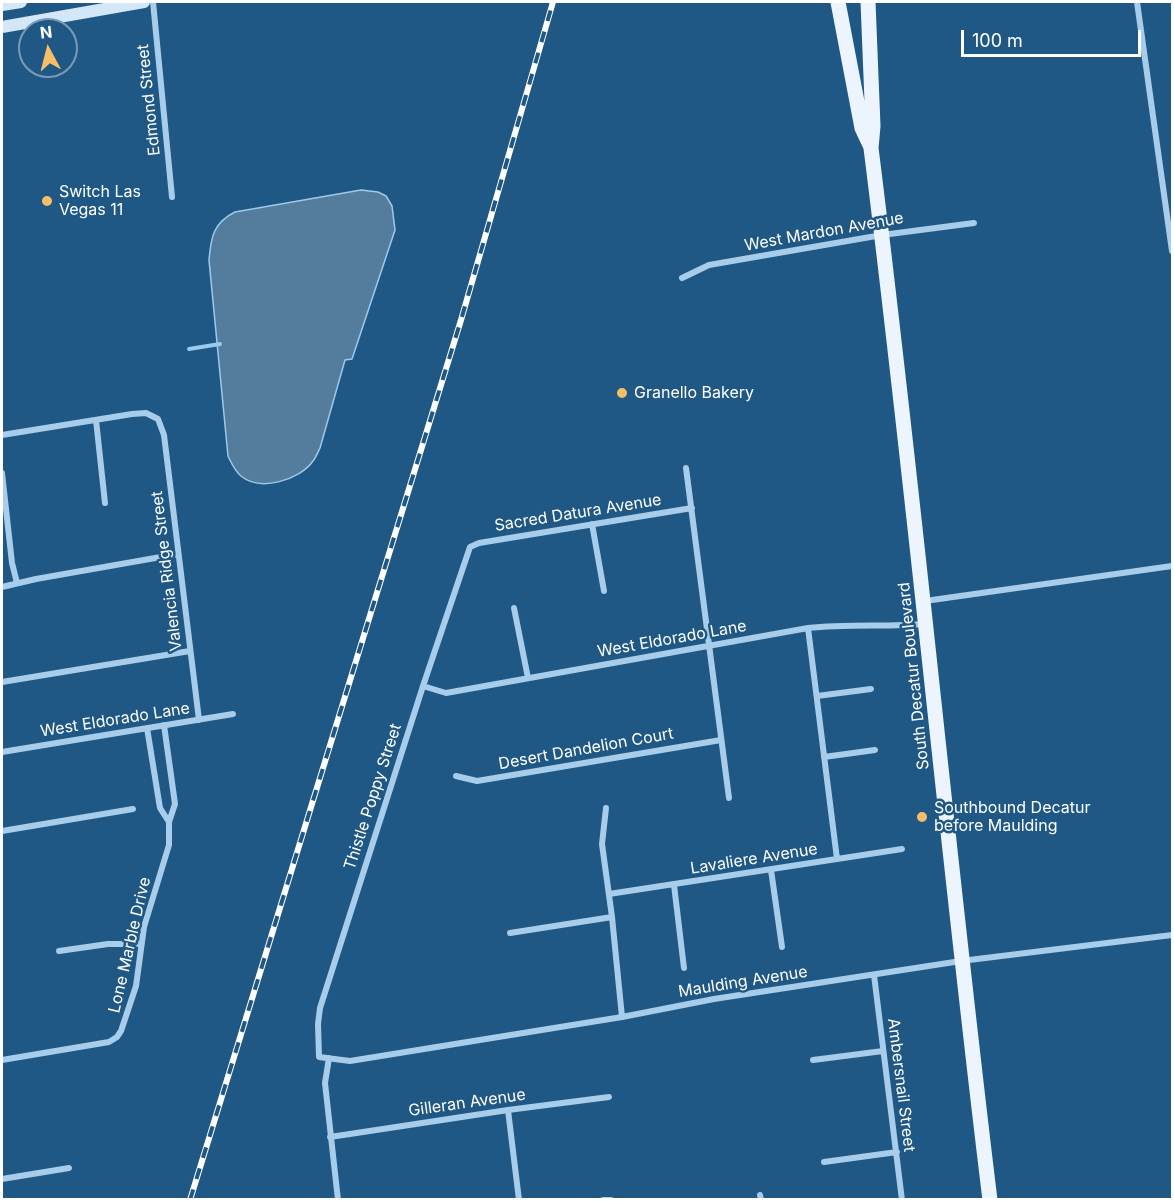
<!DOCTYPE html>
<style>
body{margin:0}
#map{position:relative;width:1174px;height:1201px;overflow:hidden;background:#205885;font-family:Inter,sans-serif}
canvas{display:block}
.frame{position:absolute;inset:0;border:3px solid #fff;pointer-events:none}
.north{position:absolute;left:18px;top:18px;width:60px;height:60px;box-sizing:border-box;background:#205885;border:2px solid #799bb6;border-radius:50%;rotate:353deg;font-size:16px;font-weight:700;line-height:24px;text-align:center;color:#fff}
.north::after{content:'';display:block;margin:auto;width:21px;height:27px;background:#f7be68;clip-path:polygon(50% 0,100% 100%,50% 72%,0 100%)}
.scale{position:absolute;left:961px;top:30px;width:180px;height:27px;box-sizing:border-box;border:3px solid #fff;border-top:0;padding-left:8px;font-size:18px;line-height:21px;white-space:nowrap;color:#fff;-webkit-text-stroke:4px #205885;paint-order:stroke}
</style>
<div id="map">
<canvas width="1174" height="1201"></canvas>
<div class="frame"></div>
<div class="north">N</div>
<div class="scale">100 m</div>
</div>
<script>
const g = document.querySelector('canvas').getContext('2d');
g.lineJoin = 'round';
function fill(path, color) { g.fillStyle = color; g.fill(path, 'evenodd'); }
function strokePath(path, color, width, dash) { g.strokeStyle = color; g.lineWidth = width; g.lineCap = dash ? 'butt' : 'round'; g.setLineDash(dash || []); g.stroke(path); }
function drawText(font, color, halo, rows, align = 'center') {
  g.font = font + ' Inter,sans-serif'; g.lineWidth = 5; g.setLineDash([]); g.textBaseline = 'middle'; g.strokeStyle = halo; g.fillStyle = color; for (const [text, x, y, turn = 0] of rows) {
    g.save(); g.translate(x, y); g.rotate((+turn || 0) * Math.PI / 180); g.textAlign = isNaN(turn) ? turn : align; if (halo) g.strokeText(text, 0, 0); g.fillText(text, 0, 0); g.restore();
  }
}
const water = new Path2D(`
 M361 190 378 192 386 196 392 206 395 230 352 359 345 360 320 448C318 452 316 457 313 461 300 480 260 492 241 476 234 470 232 464 228 456L209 260C211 237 213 223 235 212Z`);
fill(water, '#547c9c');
strokePath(water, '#9ccaeb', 1.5);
strokePath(new Path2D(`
 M189 349 220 344`), '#9ccaeb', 4);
strokePath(new Path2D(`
 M153 2 172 197
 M1137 2 1172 251
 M682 278 709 265 882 235 974 223
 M96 420 105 503
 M2 435 132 414 146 413 158 419 164 435 199 720
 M686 468 729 798
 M2 473 12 563 17 583
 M692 508 479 543 470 547 423 686 320 1008 318 1024 319 1057 350 1061 622 1017 714 999 961 961 1172 935
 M592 524 604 591
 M2 587 36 579 178 554
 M925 601 1172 566
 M514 608 528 678
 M808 628 837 859
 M2 682 190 651
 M423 686 446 693 808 628C848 624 887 627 926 624
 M817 696 871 689
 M147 728 160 808 169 822
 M2 752 233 714
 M824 757 875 750
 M456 776 477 781 721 740
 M606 808 602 844 612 917 622 1017
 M2 831 133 809
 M771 870 782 947
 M674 885 684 968
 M609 894 902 849
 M510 933 612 917
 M59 951 108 944H141
 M874 975 902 1200
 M329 1058 325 1083 338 1200
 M2 1060 109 1042 117 1037 121 1031 136 986 144 927 169 845V822L175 804 164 725
 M813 1060 883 1051
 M508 1110 519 1200
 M330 1137 508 1110 609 1097
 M824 1162 897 1152
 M2 1179 69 1168
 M760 1195 761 1200
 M603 1200H611`), '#a8cdea', 6);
strokePath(new Path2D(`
 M2 5 21 2
 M2 27 144 2`), '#d3e7f8', 12);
strokePath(new Path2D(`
 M838 2 862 128 870 145
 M868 2 873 126 871 148C915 498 947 849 990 1200`), '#ecf5fe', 15);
const rail = new Path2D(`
 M190 1200 461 320 553 2`);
strokePath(rail, '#fff', 6);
strokePath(rail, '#205885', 4, [11]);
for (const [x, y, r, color] of [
 [47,201,6,"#f7be68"],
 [622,393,6,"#f7be68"],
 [922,817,6,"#f7be68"]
]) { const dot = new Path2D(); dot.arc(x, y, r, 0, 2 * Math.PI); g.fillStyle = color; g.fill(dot); strokePath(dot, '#205885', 2); }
drawText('16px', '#fff', '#205885', [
 ["Edmond Street",149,100,-96],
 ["West Mardon Avenue",824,232,-10],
 ["Sacred Datura Avenue",578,513,-9],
 ["Valencia Ridge Street",167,571,-97],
 ["West Eldorado Lane",672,639,-10],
 ["South Decatur Boulevard",914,676,-96],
 ["West Eldorado Lane",115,720,-9],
 ["Desert Dandelion Court",586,749,-10],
 ["Thistle Poppy Street",373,797,-72],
 ["Lavaliere Avenue",754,859,-9],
 ["Lone Marble Drive",130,945,-77],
 ["Maulding Avenue",743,982,-9],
 ["Ambersnail Street",901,1085,83],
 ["Gilleran Avenue",467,1103,-8]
]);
drawText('16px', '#fff', '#205885', [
 ["Switch Las",59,192],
 ["Vegas 11",59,210],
 ["Granello Bakery",634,393],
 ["Southbound Decatur",934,808],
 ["before Maulding",934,826]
], 'left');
</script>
